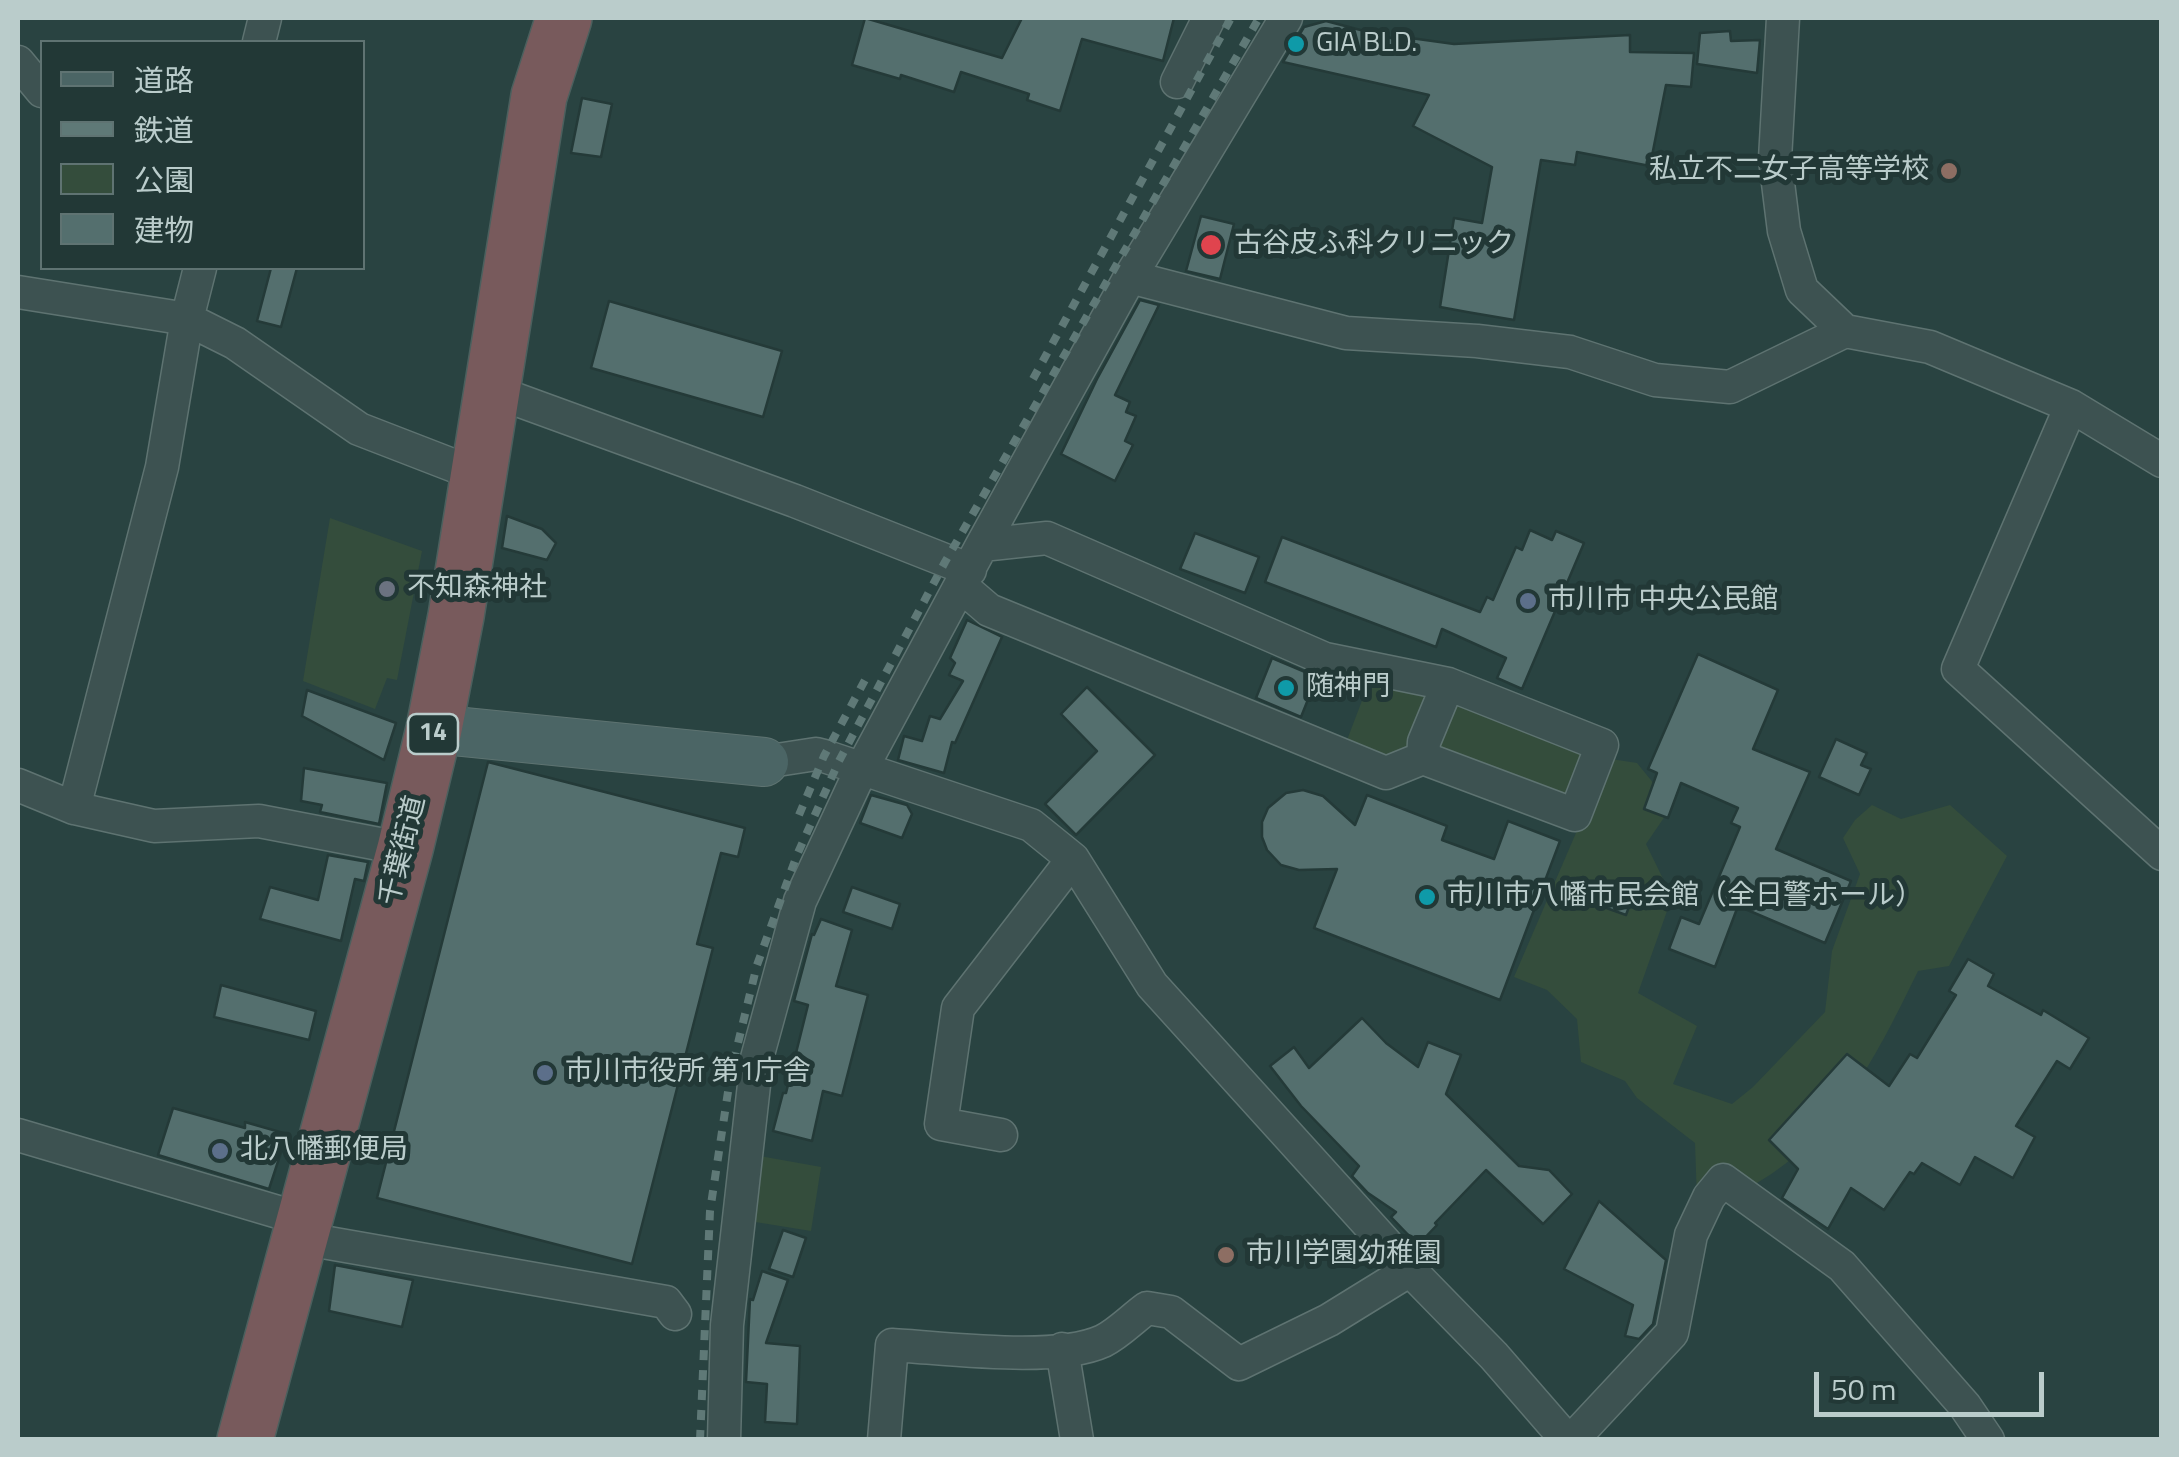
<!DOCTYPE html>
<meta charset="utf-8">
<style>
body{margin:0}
#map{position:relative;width:2179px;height:1457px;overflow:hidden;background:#294341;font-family:"Titillium Web","Noto Sans JP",sans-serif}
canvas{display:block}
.frame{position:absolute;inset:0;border:20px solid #bacccb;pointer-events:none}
.legend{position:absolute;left:40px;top:40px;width:325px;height:230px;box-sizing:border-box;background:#223836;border:2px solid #5f7372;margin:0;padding:12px 18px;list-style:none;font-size:30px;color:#bacccb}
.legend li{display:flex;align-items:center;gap:20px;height:50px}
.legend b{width:50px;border:2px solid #5f7372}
.scale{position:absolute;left:1814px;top:1372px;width:230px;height:45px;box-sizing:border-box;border:5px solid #bacccb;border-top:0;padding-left:12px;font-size:30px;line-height:35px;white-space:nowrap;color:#bacccb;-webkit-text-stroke:8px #223836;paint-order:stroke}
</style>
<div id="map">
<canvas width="2179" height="1457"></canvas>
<div class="frame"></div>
<ul class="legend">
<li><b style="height:12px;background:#4b6565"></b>道路</li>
<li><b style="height:12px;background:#5f7977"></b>鉄道</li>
<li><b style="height:28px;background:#344d3c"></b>公園</li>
<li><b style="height:28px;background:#546f6e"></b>建物</li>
</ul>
<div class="scale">50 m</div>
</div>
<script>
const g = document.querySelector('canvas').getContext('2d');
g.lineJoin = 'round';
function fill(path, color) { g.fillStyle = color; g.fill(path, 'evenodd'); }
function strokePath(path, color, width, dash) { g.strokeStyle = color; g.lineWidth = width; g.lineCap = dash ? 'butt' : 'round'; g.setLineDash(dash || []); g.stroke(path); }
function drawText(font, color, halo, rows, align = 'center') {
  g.font = font + ' "Titillium Web","Noto Sans JP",sans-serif'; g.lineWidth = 10; g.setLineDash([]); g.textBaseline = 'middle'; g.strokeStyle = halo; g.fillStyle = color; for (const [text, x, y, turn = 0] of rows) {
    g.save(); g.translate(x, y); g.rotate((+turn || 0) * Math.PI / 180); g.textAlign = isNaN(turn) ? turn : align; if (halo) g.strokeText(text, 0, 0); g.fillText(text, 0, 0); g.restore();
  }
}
fill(new Path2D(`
 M330 518 422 551 397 680 387 678 375 709 303 681Z
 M1387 662 1611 759 1637 763 1672 806 1646 844 1672 897 1638 993 1697 1026 1673 1084 1732 1104 1753 1087 1825 1012 1832 951 1860 874 1843 838 1855 820 1872 805 1901 819 1950 805 2007 856 1949 966 1918 971C1879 1051 1837 1137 1757 1183 1740 1193 1716 1195 1697 1200L1695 1143 1637 1098 1625 1081 1581 1062 1577 1019 1547 990 1514 977 1585 812 1437 755 1405 772 1347 740 1371 677Z
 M754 1155 821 1167 811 1231 743 1220Z`), '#344d3c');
const building = new Path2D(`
 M865 18 1002 58 1022 18H1174L1163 61 1082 39 1060 111 1027 100 1029 94 961 72 954 92 901 75 900 79 852 65Z
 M1326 21 1395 39 1396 36 1454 44 1630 35V52L1694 53 1691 87 1666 85 1650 166 1577 152 1575 165 1541 160 1514 320 1467 312 1440 307 1454 218 1482 223 1492 167 1413 126 1429 95 1283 62 1304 27Z
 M1730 31 1731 41 1760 40 1757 73 1697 64 1700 33Z
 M582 98 612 104 601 157 571 153Z
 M1201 216 1234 224 1220 279 1186 271Z
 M271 268H297L281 327 257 321Z
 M1140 300 1159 305 1115 395 1130 402 1126 412 1136 416 1125 441 1133 445 1115 481 1061 454 1097 379Z
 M609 301 782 351 763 417 591 368Z
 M507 516 542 529 556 543 547 560 502 548Z
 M1530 530 1552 540 1556 531 1584 543 1522 689 1497 678 1506 658 1442 629 1436 647 1265 582 1282 537 1480 612 1487 597 1493 600 1516 547 1522 550Z
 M1195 533 1259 557 1245 593 1180 569Z
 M967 620 1002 637 955 743 952 742 944 773 898 760 904 736 922 741 930 716 940 719 963 681 949 675 955 663 950 658Z
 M1698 654 1778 690 1753 749 1810 772 1776 849 1851 881 1825 943 1738 906 1715 967 1669 949 1681 917 1699 924 1740 827 1731 823 1738 808 1681 783 1668 818 1644 809 1657 773 1648 769Z
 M1272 658 1317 677 1301 717 1256 698Z
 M1087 687 1155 755 1076 835 1045 804 1097 751 1061 714Z
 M307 690 396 723 384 760 302 716Z
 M1836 739 1867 753 1861 765 1871 769 1859 795 1819 777Z
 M488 762 745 828 738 857 721 853 697 944 713 948 632 1264 377 1198Z
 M304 768 387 783 379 824 320 812 322 805 301 801Z
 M1303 790 1323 796 1355 825 1367 795 1447 826 1442 840 1494 859 1508 821 1560 841 1500 1000 1314 928 1337 869 1299 870 1281 865 1267 850 1262 837V822L1268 808 1286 793Z
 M871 795 907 805 912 814 902 838 860 823Z
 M328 855 368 862 364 881 355 879 341 941 260 919 270 887 318 900Z
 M1607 883 1634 893 1626 915 1598 905Z
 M852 887 900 904 892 929 843 912Z
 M821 919 852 930 836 986 868 995 842 1096 823 1091 812 1141 773 1131 783 1093H786L808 1005 794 1001 812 934 814 935Z
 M1968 959 1994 974 1988 986 2041 1015 2043 1010 2089 1038 2070 1069 2057 1061 2016 1126 2035 1137 2013 1178 1975 1157 1960 1185 1922 1163 1914 1174 1910 1172 1884 1210 1851 1188 1828 1229 1782 1198 1798 1169 1769 1140 1847 1054 1889 1086 1910 1054 1917 1058 1956 995 1949 991Z
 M221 985 316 1011 309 1040 214 1017Z
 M1362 1018 1386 1043 1418 1067 1428 1042 1461 1055 1446 1094 1519 1166 1549 1170 1572 1194 1543 1224 1486 1170 1435 1223 1437 1225 1418 1245 1391 1217 1396 1212 1368 1193 1352 1176 1359 1166 1301 1106 1270 1066 1294 1047 1309 1068Z
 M173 1108 245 1128V1122L287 1134 269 1189 158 1155Z
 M1599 1201 1666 1260 1653 1324 1639 1339 1625 1336 1633 1305 1564 1269Z
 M783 1230 806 1238 793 1277 769 1269Z
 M335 1265 413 1280 402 1327 329 1311Z
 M762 1271 788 1280 766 1343 800 1346 797 1424 765 1422 767 1384 746 1382 750 1299 753 1300Z`);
fill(building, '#546f6e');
strokePath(building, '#243a38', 2.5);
const street = new Path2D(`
 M1783 18 1775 159 1784 231 1802 290 1845 331 1930 347 2071 406 2162 461
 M259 42 265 18
 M18 62 42 91
 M1177 82 1209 18
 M1130 277 1346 333 1477 341 1570 352 1655 380 1730 387 1845 331
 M18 292 187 319 235 343 359 429 478 475
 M493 391 795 501 970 570
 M2071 406 1958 669 2162 854
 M961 586 989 610 1386 773 1423 758 1575 815 1602 745 1448 684 1325 659 1047 538 982 545
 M1423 758 1424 742 1448 684
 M764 762 816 754 824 756 1031 825 1073 859 1152 985 1410 1270 1494 1356 1567 1440
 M18 785 74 808 154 826 259 821 405 849
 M74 808 162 467 187 319 200 268
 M18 1135 305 1220
 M1001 1135 941 1124 958 1008 1073 859
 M300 1238 666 1302 675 1314
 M1062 1349 1077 1440
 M724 1440 727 1325 757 1058 800 901 862 768 982 545 1130 277 1286 18
 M884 1440 892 1345C946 1348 1055 1363 1103 1341 1119 1333 1133 1318 1147 1308L1171 1312 1239 1364 1329 1320 1410 1270
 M1572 1440 1672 1333 1691 1235 1709 1197 1723 1180 1842 1266 1965 1406 1988 1440`);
const secondary = new Path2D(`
 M434 729 764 762`);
const highway = new Path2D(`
 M245 1440 405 849 434 729 456 616 539 96 564 18`);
strokePath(street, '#5e7371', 35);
strokePath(secondary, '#5e7371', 50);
strokePath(highway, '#4b605e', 58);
strokePath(street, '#3d5251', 32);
strokePath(secondary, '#4b6565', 48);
strokePath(highway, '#785a5c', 55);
strokePath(new Path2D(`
 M1033 379 1231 18
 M799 815 824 756 865 680
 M700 1440 710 1211 731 1072 757 965 797 855 839 761 945 562 1259 18`), '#5f7977', 8, [10, 10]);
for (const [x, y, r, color] of [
 [1296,44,10,"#0f9aa8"],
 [1949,171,10,"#8d6e63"],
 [1211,245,12,"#e0444e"],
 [387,589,10,"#6b7280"],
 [1528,601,10,"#5c6f8a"],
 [1286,688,10,"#0f9aa8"],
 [1427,897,10,"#0f9aa8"],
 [545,1073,10,"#5c6f8a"],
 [220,1151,10,"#5c6f8a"],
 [1226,1255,10,"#8d6e63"]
]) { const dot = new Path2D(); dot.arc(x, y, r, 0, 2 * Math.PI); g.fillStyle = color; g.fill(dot); strokePath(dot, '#223836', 4); }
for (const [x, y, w] of [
 [433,734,50]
]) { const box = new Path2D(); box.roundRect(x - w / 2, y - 20, w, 40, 8); g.fillStyle = '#223836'; g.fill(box); strokePath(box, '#bacccb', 2.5); }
drawText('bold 25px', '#bacccb', null, [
 ["14",433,734]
]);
drawText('28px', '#bacccb', '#223836', [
 ["GIA BLD.",1316,44],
 ["私立不二女子高等学校",1929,171,"right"],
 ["古谷皮ふ科クリニック",1234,245],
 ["不知森神社",407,589],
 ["市川市 中央公民館",1548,601],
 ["随神門",1306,688],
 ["市川市八幡市民会館（全日警ホール）",1447,897],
 ["市川市役所 第1庁舎",565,1073],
 ["北八幡郵便局",240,1151],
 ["市川学園幼稚園",1246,1255]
], 'left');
drawText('28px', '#bacccb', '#223836', [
 ["千葉街道",404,851,-76]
]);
</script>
